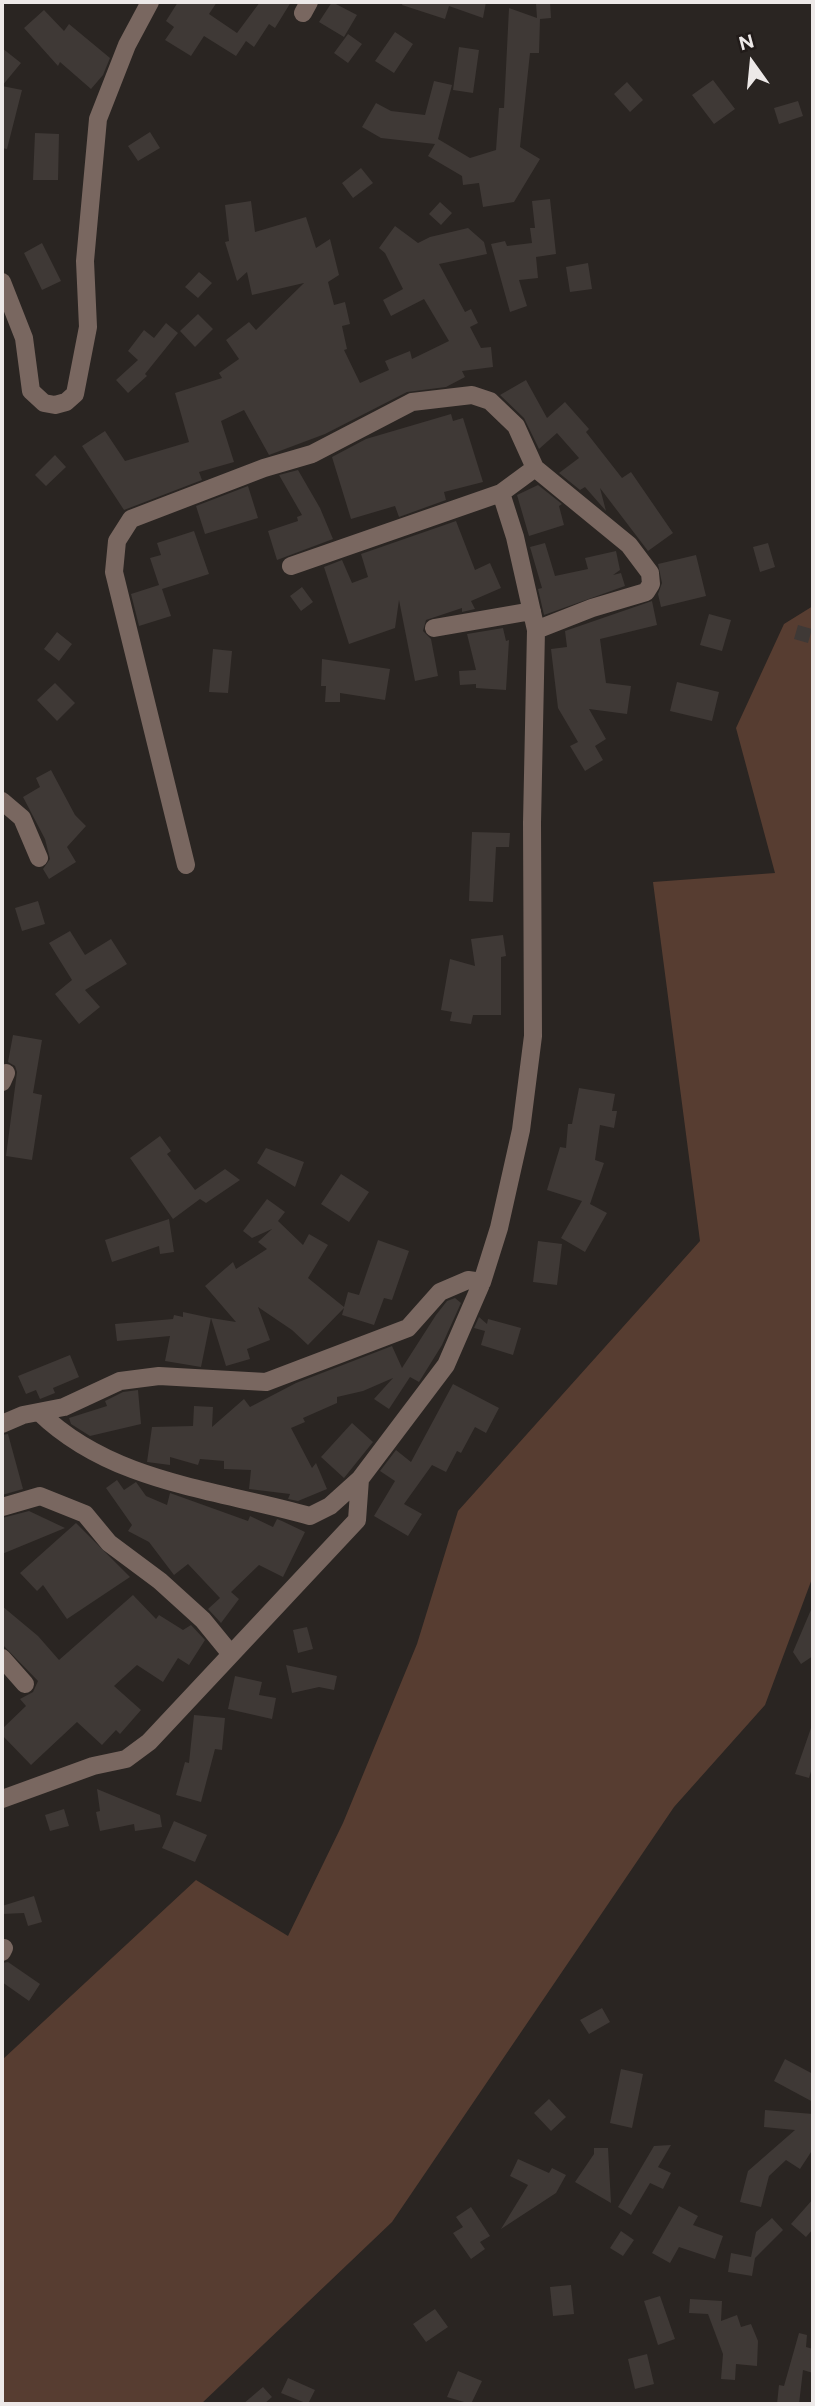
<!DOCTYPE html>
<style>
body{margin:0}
#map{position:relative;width:815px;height:2406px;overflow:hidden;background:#2a2522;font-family:Figtree,sans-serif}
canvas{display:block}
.frame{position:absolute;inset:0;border:4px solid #ede9e8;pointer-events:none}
.north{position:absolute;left:717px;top:28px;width:70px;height:70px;-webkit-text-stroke:5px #211b19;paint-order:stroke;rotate:345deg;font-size:19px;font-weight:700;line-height:28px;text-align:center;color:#ede9e8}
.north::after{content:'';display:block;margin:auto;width:24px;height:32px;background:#ede9e8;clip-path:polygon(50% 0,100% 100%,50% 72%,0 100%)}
</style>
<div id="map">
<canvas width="815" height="2406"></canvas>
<div class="frame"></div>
<div class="north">N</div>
</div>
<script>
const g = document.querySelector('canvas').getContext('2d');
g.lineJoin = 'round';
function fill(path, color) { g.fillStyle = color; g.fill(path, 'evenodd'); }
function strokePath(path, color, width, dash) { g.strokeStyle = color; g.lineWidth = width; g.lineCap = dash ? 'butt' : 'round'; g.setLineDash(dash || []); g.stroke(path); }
fill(new Path2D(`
 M813 606V1576L765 1705 674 1807 392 2222 201 2404H2V2060L196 1880 288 1936 343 1823 417 1644 458 1511 700 1241 653 882 775 873 736 728 784 624Z`), '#573d31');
fill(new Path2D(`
 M178 2H217L209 14 237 33 260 2H291L275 28 269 24 254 47 246 41 236 56 204 36 191 56 165 40 174 27 166 21Z
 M332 2 357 15 344 37 319 22Z
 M403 2H486L483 18 449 6 445 19 402 5Z
 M550 2 551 18 540 19 539 53H530L520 147 540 159 514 202 483 207 479 183 463 185 462 176 428 156 435 144 381 138 362 127 376 103 391 111 425 115 434 81 452 85 438 139 470 158 496 150 499 108H504L509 8 537 18 536 3Z
 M44 10 64 31 69 24 110 58 103 75 91 89 60 62 58 66 24 28Z
 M395 32 413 44 394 73 375 61Z
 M348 34 362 44 348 63 334 53Z
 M459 47 479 50 473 93 453 90Z
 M2 48 21 63 2 86 22 90 7 149 2 148Z
 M713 80 735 109 714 124 692 95Z
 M627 82 643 100 630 112 614 94Z
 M798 101 803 116 779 124 774 108Z
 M150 132 160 148 138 161 128 146Z
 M35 133 59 134 58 180H33Z
 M361 168 373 183 353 198 342 183Z
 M550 199 556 254 536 257 538 278 519 280 527 306 510 312 491 244 505 241 507 246 532 243 530 228H535L532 201Z
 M251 201 255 232 306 217 316 248 330 239 339 275 328 282 334 305 345 302 350 324 342 326 347 349 344 350 360 383 389 370 385 361 410 351 412 359 449 341 424 299 391 316 383 300 403 289 385 253 379 248 395 226 418 243 430 237 468 228 484 242 487 254 439 264 465 312 471 309 478 323 470 327 481 348 491 347 493 367 462 371 465 377 446 387 407 392 325 434 269 455 244 410 221 421 234 462 199 472 202 480 124 510 82 446 105 431 125 461 189 442 175 393 222 378 219 373 239 359 226 340 249 322 256 330 304 283 252 295 247 272 237 281 225 242 229 241 225 205Z
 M440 202 452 213 441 225 429 214Z
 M42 243 61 281 42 290 24 253Z
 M588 263 592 289 570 292 566 267Z
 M199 272 212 283 198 298 185 287Z
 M198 314 213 329 195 347 180 331Z
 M166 323 178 333 145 374 147 376 128 393 116 380 138 360 128 351 144 330 154 338Z
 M526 380 547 418 565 402 589 429 586 432 622 478 631 472 673 533 648 551 600 488 606 511 585 487 580 490 559 473 579 458 557 433 539 449 524 418 500 395Z
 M451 414 453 421 463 418 483 482 444 492 446 500 399 517 395 506 351 519 332 457 366 439Z
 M55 455 66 467 46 486 35 475Z
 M298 470 320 508 333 539 277 560 268 531 298 521 297 517 302 515 279 475Z
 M538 485 562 504 559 506 564 525 529 536 517 495Z
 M248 486 258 518 205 534 196 506Z
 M456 521 475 570 490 563 501 588 471 601 475 609 462 612V608L426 620 423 631 431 639 438 676 415 681 399 600 395 628 349 644 324 567 342 560 352 583 368 577 361 554Z
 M194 531 209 574 162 589 171 616 139 626 131 594 159 585 150 558 161 555 157 543Z
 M545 543 555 576 588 569 585 558 616 551 620 570 613 575 621 573 625 586 544 615 538 589 542 588 530 547Z
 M768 543 775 567 760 572 753 547Z
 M696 555 706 596 661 607 658 594 662 583 658 564Z
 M302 587 313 602 301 611 290 596Z
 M652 601 657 625 600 639 606 683 631 686 627 714 589 709 606 739 595 746 603 760 585 771 570 746 578 742 558 708 551 649 567 647 565 631Z
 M709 614 731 620 722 651 700 645Z
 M798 625 812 629 808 643 794 639Z
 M503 628 506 641 509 640 506 690 476 688V684L460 685 459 671 476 670 467 634Z
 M57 632 72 644 59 661 44 649Z
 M213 649 232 651 228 693 209 692Z
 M322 659 390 669 385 700 340 693V702H325L326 686H321Z
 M677 682 719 692 712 721 670 711Z
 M55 683 75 703 57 721 37 700Z
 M51 770 75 815 86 826 67 847 76 862 49 879 43 869 50 859 45 839 23 797 40 787 36 778Z
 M472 832 510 833 509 847H496L493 902 469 901Z
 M38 901 45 924 22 931 15 908Z
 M70 931 85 955 111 939 127 964 85 990 100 1007 79 1024 55 994 72 980 49 943Z
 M503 935 506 956 501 957V1015H473L471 1024 450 1021 452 1012 441 1010 450 959 475 966 471 939Z
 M13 1035 42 1040 33 1093 42 1095 32 1160 6 1156 17 1072 15 1066 8 1062Z
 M579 1088 615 1094 612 1111H617L614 1128 600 1125 595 1160 604 1163 590 1204 607 1213 585 1252 561 1238 582 1201 547 1190 560 1147 566 1148 568 1124H572Z
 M160 1136 171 1151 167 1154 195 1190 225 1169 240 1180 206 1203 200 1199 173 1219 130 1158Z
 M266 1148 304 1162 295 1187 257 1163Z
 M341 1174 369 1192 349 1222 321 1204Z
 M267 1199 285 1212 278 1221 303 1245 309 1234 328 1245 308 1278 344 1307 348 1292 359 1295 378 1240 409 1251 392 1300 384 1298 374 1325 342 1315 344 1308 308 1345 292 1330 258 1307 270 1340 247 1349 250 1359 226 1366 211 1318 236 1322 205 1286 233 1262 236 1269 267 1249 258 1242 272 1229 252 1238 243 1231Z
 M169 1219 174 1252 160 1254 159 1246 112 1262 105 1240Z
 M538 1241 562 1244 557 1285 533 1282Z
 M455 1298 461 1303 442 1345 419 1382 410 1377 389 1409 374 1399 393 1378 363 1391 337 1397V1403L303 1418 305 1422 291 1428 312 1468 316 1463 327 1489 298 1501 288 1499 290 1494 249 1489 251 1470 224 1469V1461L200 1459 198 1465 170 1457V1465L147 1462 152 1427 193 1426 194 1406 213 1407 212 1427 244 1399 250 1407 296 1383 392 1346 402 1368 436 1315 447 1301Z
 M183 1312 211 1318 201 1367 165 1361 170 1336 117 1341 115 1324 173 1319 174 1315 183 1317Z
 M479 1317 487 1324 488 1319 521 1328 513 1355 481 1345 485 1331 474 1328Z
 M70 1355 79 1377 53 1388 55 1393 40 1399 36 1390 26 1394 18 1376Z
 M453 1384 499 1408 486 1433 475 1427 461 1453 457 1451 446 1472 432 1465 404 1504 422 1514 408 1536 374 1516 395 1481 380 1471 396 1450 411 1462Z
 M138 1390 141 1424 90 1436 71 1424 69 1418 107 1406 105 1401 123 1392Z
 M352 1423 373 1442 344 1478 321 1457Z
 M8 1434 23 1489 2 1495V1435Z
 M117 1480 124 1490 136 1482 146 1496 167 1505 170 1493 248 1521 250 1516 273 1527 277 1519 282 1521 305 1532 283 1577 259 1565 231 1592 239 1599 221 1623 208 1609 220 1598 188 1564 174 1575 149 1542 128 1531 132 1525 106 1488Z
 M29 1511 65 1528 2 1554V1518Z
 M76 1523 130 1577 67 1619 43 1585 37 1591 20 1573Z
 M133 1595 156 1619 159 1615 183 1630 191 1625 205 1640 189 1665 178 1658 163 1682 137 1665 114 1686 141 1710 120 1734 116 1730 102 1745 77 1722 31 1765 2 1735V1729L26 1706 20 1699 33 1692 38 1681 2 1644V1606L38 1636 59 1660Z
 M813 1605V1656L801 1664 793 1652Z
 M307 1627 313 1649 298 1653 293 1630Z
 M286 1665 337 1676 334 1690 319 1687 292 1693Z
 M235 1676 262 1682 259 1695 276 1698 272 1719 228 1709Z
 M194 1715 225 1718 222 1750 215 1749 201 1802 176 1795 185 1762 189 1763Z
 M811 1728 813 1765 809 1778 795 1774Z
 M97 1789 160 1815 162 1827 135 1831 134 1824 100 1831 96 1812 100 1811Z
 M64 1809 69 1826 50 1831 45 1815Z
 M174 1821 207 1835 195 1862 162 1848Z
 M34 1896 42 1922 28 1926 24 1913 2 1914V1906Z
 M8 1962 40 1984 29 2001 2 1982V1963Z
 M602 2008 610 2022 589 2034 580 2020Z
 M785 2059 813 2074V2102L774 2081Z
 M621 2069 643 2074 632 2128 610 2123Z
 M549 2099 566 2117 551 2131 534 2113Z
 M765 2110 813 2114V2149L800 2169 786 2160 769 2176 761 2207 740 2202 748 2171 795 2130 764 2127Z
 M671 2145 658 2167 671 2173 663 2189 650 2183 631 2215 618 2207 654 2146Z
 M594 2148H608L611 2203 575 2182 594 2154Z
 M518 2159 549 2173 552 2168 566 2175 556 2193 501 2229 528 2185 510 2176Z
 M813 2199V2229L806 2237 791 2224Z
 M679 2206 698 2216 693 2225 723 2236 715 2259 679 2247 670 2263 652 2253Z
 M471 2207 490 2236 480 2242 485 2249 471 2259 453 2233 463 2227 456 2217Z
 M772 2218 783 2230 755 2258 752 2276 728 2272 731 2253 751 2257 756 2232Z
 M621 2231 634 2240 623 2256 610 2248Z
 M571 2285 574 2314 553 2316 550 2287Z
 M660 2296 675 2339 658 2345 644 2301Z
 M690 2299 722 2301 721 2321 737 2315 741 2327 751 2324 758 2341 757 2366 736 2364 735 2380 721 2379 723 2354 708 2314 689 2313Z
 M435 2309 448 2327 426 2342 413 2324Z
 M799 2333 807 2335 806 2347 813 2349V2373L803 2370 799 2404H777L779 2385 784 2386Z
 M647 2354 654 2384 635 2389 628 2359Z
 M458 2371 482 2381 471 2404 447 2397Z
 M288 2378 315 2390 308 2404 281 2393Z
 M263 2387 272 2397 264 2404H243Z`), '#3f3936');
strokePath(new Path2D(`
 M303 13 309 2
 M291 566 501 493 535 468
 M434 628 532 611
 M2 801 22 818 39 858
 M186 865 114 572 117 541 131 519 264 468 312 454 412 402 472 395 490 401 516 426 535 468 629 545 650 573 651 584 646 592 592 608 536 630
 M2 1082 6 1073
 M39 1412C112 1483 215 1489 310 1516L330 1506 360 1479
 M2 1424 23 1415 64 1407 120 1381 159 1376 266 1382 408 1328 440 1292 468 1280 482 1282
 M2 1507 40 1496 85 1514 109 1543 160 1581 203 1620 230 1653
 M2 1658 25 1684
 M2 1799 93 1766 126 1759 149 1742 357 1520 360 1479 446 1365 482 1282 499 1228 521 1130 533 1036 532 823 536 630 515 537 501 493
 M2 1952 4 1948`), '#796760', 18);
strokePath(new Path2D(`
 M2 282 24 338 31 391 44 403 55 405 66 402 75 394 88 327 85 261 98 119 127 45 150 2`), '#796760', 18);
</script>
